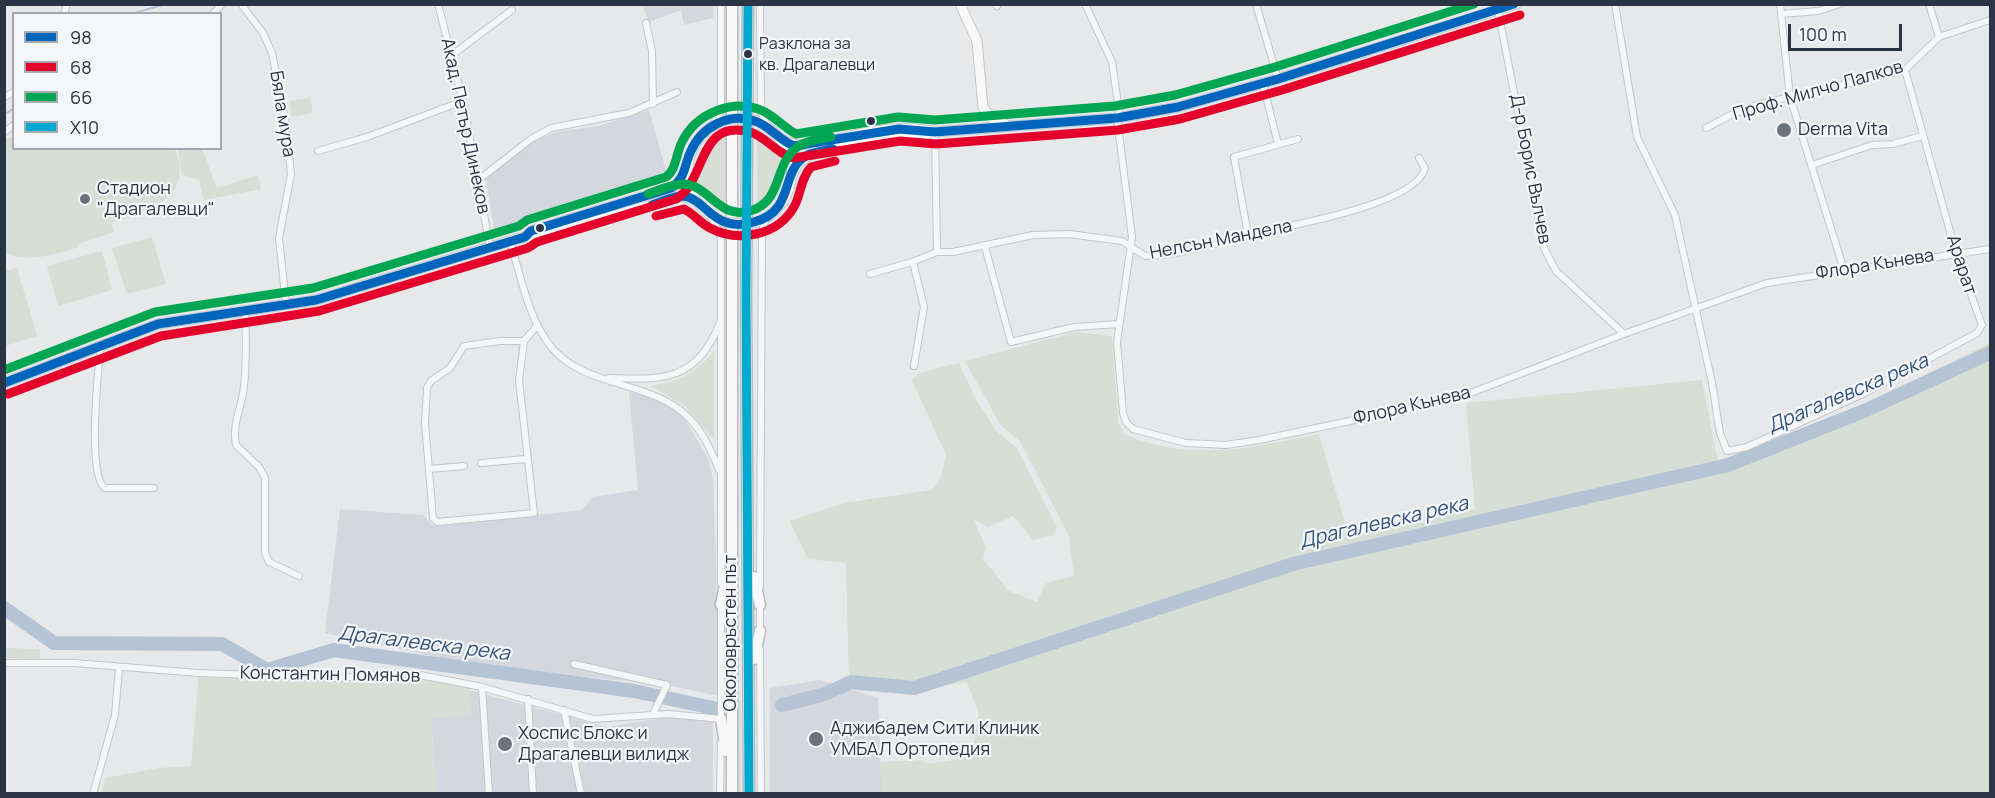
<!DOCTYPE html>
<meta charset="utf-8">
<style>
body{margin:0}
#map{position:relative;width:1995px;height:798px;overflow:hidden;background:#e6e8ea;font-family:Manrope,sans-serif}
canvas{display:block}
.frame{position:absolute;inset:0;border:6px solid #2b3445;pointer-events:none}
.legend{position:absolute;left:12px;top:12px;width:210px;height:138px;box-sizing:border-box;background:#f4f6f9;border:2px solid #a4a8b1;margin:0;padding:8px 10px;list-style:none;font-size:18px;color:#2b3445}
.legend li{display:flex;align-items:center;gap:12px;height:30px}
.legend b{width:30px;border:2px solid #a4a8b1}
.scale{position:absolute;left:1788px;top:24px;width:114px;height:27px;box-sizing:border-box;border:3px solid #2b3445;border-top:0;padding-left:8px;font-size:18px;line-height:21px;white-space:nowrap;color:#2b3445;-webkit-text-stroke:4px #f4f6f9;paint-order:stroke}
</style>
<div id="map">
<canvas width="1995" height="798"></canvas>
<div class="frame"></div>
<ul class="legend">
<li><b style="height:8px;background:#0065bd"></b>98</li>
<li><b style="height:8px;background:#e4002b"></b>68</li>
<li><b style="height:8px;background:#00a651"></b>66</li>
<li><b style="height:8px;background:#00a9ce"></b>Х10</li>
</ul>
<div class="scale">100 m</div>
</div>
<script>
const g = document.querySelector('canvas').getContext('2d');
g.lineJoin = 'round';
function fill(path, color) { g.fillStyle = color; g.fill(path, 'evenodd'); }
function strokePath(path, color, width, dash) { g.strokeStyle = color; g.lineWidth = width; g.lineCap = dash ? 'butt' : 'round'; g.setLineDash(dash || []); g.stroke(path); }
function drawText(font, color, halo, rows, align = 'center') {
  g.font = font + ' Manrope,sans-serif'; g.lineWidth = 4.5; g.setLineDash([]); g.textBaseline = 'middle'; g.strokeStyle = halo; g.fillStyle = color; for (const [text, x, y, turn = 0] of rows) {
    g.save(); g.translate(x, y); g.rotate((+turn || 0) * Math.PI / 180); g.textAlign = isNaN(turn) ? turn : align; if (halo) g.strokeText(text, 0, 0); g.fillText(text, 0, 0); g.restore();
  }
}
fill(new Path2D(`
 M643 5H713V18L684 25 681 10 648 22Z
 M649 110 669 181 495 234 486 179 531 143 555 132 598 126Z
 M629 392 659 400 683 416 708 458 713 479 715 531 719 696 672 686 469 664 325 633 340 509 423 515 433 526 582 510 593 497 638 490Z
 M820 680 878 698 882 793H770V688Z
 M469 690 607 727 668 717 713 722V793H437L431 718 471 714Z`), '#d4d7dd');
fill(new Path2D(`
 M310 98 313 113 292 117 289 101Z
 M725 128V213C685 197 688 146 725 128Z
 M757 128C792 146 795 197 757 214Z
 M13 136 14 148 175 149C195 199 147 210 111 223L114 232 78 244 79 247C52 255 32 262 5 254L4 139Z
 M178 149H202L217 188 258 175 261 189 204 200 199 180 182 175Z
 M152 237 166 284 127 294 112 248Z
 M102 251 112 290 58 306 47 266Z
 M17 268 37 336 5 346V271Z
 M1077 332 1112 336 1118 422 1125 435C1194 462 1250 448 1319 434L1349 537 1475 509 1466 403 1702 380 1717 457 1724 472 1990 343V793H882L880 762 923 760 926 764 955 760 973 747 979 715 967 682 908 692 849 686 846 563 808 559 789 521 844 503 932 490 940 480 946 455 912 380 919 373 959 363 975 398 996 431 1017 448 1057 527 1054 535 1033 540 1013 516 988 527 974 520 986 548 983 559 1009 591 1037 602 1046 583 1074 576 1069 536 1020 441 1001 426 965 361Z
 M714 351V438L713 439 686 407 651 386C677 382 697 373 714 351Z
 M5 648 40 649V660L5 658Z
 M199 673 338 678 391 674 469 684 471 714 431 719 437 793 102 794 105 778 159 768 191 766Z
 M738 700H741V794L738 793Z`), '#d6ded6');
strokePath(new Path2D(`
 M131 14 166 4
 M4 115 14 108`), '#b4c4d5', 2);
strokePath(new Path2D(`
 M4 608 54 643 222 644 267 670 334 650 634 691 713 708
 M782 705 825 694 851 682 914 688 1293 564 1728 465 1864 411 1990 353`), '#b4c4d5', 14);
const street = new Path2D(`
 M241 4 263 33 272 53 286 124 291 174 279 238 286 304
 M438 4 463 101 490 247
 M760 4 761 112 767 125
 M997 4V6
 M1085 4 1112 62 1120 118
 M1256 4 1278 79
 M1615 4 1637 137 1675 215 1712 383 1720 433 1727 451 1747 447 1867 392 1977 333 1982 325 1956 253 1905 70
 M1780 4 1790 97 1844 270
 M1929 4 1939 37
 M1498 10 1544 248 1556 271 1624 334
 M64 14 67 4
 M213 14 222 4
 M1781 14 1818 11 1840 4
 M646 23 652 51 653 104
 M452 55 512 10
 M1263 84 1278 144
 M4 97 14 92
 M1117 118 1132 237 1117 342 1123 413 1126 422 1133 429 1186 443 1226 445 1259 440 1455 399 1624 334 1767 283 1990 249
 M713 124 721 111V4
 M1706 128 1731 115 1760 104 1905 70 1939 37 1990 20
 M4 132 14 125
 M935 132 937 252
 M318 151 367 137 463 101
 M1812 165 1872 145 1893 144 1922 136
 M477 181 531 139 551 128 629 113 677 92
 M712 218 721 237V583
 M1248 235 1234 157 1298 139
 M510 241C521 276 528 319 552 348 567 365 585 373 607 380 669 399 694 405 719 470
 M985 247 1011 342 1074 327 1119 324
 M913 262 924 307 914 366
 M870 274 912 262 937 252H953L1033 235 1069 234 1122 241 1145 256C1178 256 1213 243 1245 236 1279 227 1417 206 1425 168L1419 158
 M245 310C246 335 247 361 244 386 242 409 232 420 236 445L259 467 265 478V553L269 562 299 576
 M500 341H524L519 381 534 513 437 522 433 518 425 423 427 388 431 381 450 368 464 346Z
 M524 341 537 326
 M101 345C98 369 87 477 105 488H154
 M609 378C665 380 696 381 720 323
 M481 463 526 459
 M429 469 464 466
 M760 587 762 232 766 218
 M760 632V604
 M760 649 761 794
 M4 663H74L199 673 338 678 391 674 420 675 482 687 593 719 668 714 721 719
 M574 664 667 685 653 714
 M482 687 489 794
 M528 699 533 794
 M564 710 581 794
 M721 721V602
 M93 794 115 715 119 668
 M720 794 721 743`);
const secondary = new Path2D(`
 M960 4 977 41 983 107 991 118 1005 124
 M783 140C801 153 851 134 874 131 894 128 915 127 935 132L1117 118 1178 107 1278 79 1516 4
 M792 176 798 163 813 153 855 144 922 136 935 132
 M724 222C675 204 676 138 725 120
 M757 222C804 203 802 142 757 121
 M525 237 531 231 671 188 682 181 687 171
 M4 383 158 324 316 300 510 241 525 237 533 239 681 196 695 200`);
const highway = new Path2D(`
 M748 4 746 293 749 794
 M754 577 760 605
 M721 605 726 579
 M754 659 760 631
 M721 719 726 751
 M732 794V4`);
strokePath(street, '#c4c6c8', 8);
strokePath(secondary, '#c4c6c8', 11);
strokePath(highway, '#b8bbbf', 13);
strokePath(street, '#f5f6f7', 6);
strokePath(secondary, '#f8f8f8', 9);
strokePath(highway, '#f8f8f8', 10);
const secondaryBridge = new Path2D(`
 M725 120 743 118 757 121
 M724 222 743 224 757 222`);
strokePath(secondaryBridge, '#c4c6c8', 11, []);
strokePath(secondaryBridge, '#f8f8f8', 9);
strokePath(new Path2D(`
 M652 205C662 202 673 196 683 196 706 198 713 234 754 222 796 211 779 172 806 156 814 151 824 151 833 149
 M4 383 158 324 316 300 525 237 531 231 671 188C685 179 684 167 690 153 701 127 728 112 755 121 770 126 779 140 794 146L899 129 935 132 1117 118 1178 107 1278 79 1514 4`), '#0065bd', 9);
strokePath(new Path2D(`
 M656 216 684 209C694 214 700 223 710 228 738 243 779 236 795 205 801 193 801 178 811 167L835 161
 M8 394 161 336 319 311 528 248 537 242 676 199C707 181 697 118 750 132 767 137 776 154 794 158L900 141 936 144 1118 130 1180 119 1282 90 1520 15`), '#e4002b', 9);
strokePath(new Path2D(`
 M648 194C659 190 671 184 684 184 711 186 719 222 753 210 782 200 774 166 796 148 805 141 819 139 831 137
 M4 370 155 312 313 288 519 226 527 220 666 177C676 170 676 155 681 144 695 113 734 97 765 112 776 118 785 128 796 134L898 117 935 120 1115 106 1175 95 1275 67 1474 4`), '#00a651', 9);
strokePath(new Path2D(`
 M748 4 746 293 749 794`), '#00a9ce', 9);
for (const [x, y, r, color] of [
 [748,54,5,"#2b3445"],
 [871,121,5,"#2b3445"],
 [1784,130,8,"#6c737f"],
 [85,199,6,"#6c737f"],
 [540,228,5,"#2b3445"],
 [816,739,8,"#6c737f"],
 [505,744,8,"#6c737f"]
]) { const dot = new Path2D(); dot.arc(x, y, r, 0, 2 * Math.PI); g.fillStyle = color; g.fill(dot); strokePath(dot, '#f4f6f9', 2); }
drawText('16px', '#2b3445', '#f4f6f9', [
 ["Разклона за",759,45],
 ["кв. Драгалевци",759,66]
], 'left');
drawText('18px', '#2b3445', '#f4f6f9', [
 ["Проф. Милчо Лалков",1818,91,-16],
 ["Бяла мура",282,114,81],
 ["Акад. Петър Динеков",465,126,78],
 ["Д-р Борис Вълчев",1530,169,79],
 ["Нелсън Мандела",1221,240,-11],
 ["Флора Кънева",1875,265,-9],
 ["Арарат",1961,265,72],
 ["Флора Кънева",1412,406,-13],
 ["Околовръстен път",731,633,-90],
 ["Константин Помянов",330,675,1]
]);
drawText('18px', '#2b3445', '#f4f6f9', [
 ["Derma Vita",1798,130],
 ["Стадион",97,189],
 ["\"Драгалевци\"",97,210],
 ["Аджибадем Сити Клиник",830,729],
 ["УМБАЛ Ортопедия",830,750],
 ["Хоспис Блокс и",518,734],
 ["Драгалевци вилидж",518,755]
], 'left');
drawText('italic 20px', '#34527a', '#f4f6f9', [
 ["Драгалевска река",1848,394,-23],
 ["Драгалевска река",1384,523,-13],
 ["Драгалевска река",424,644,7]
]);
</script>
